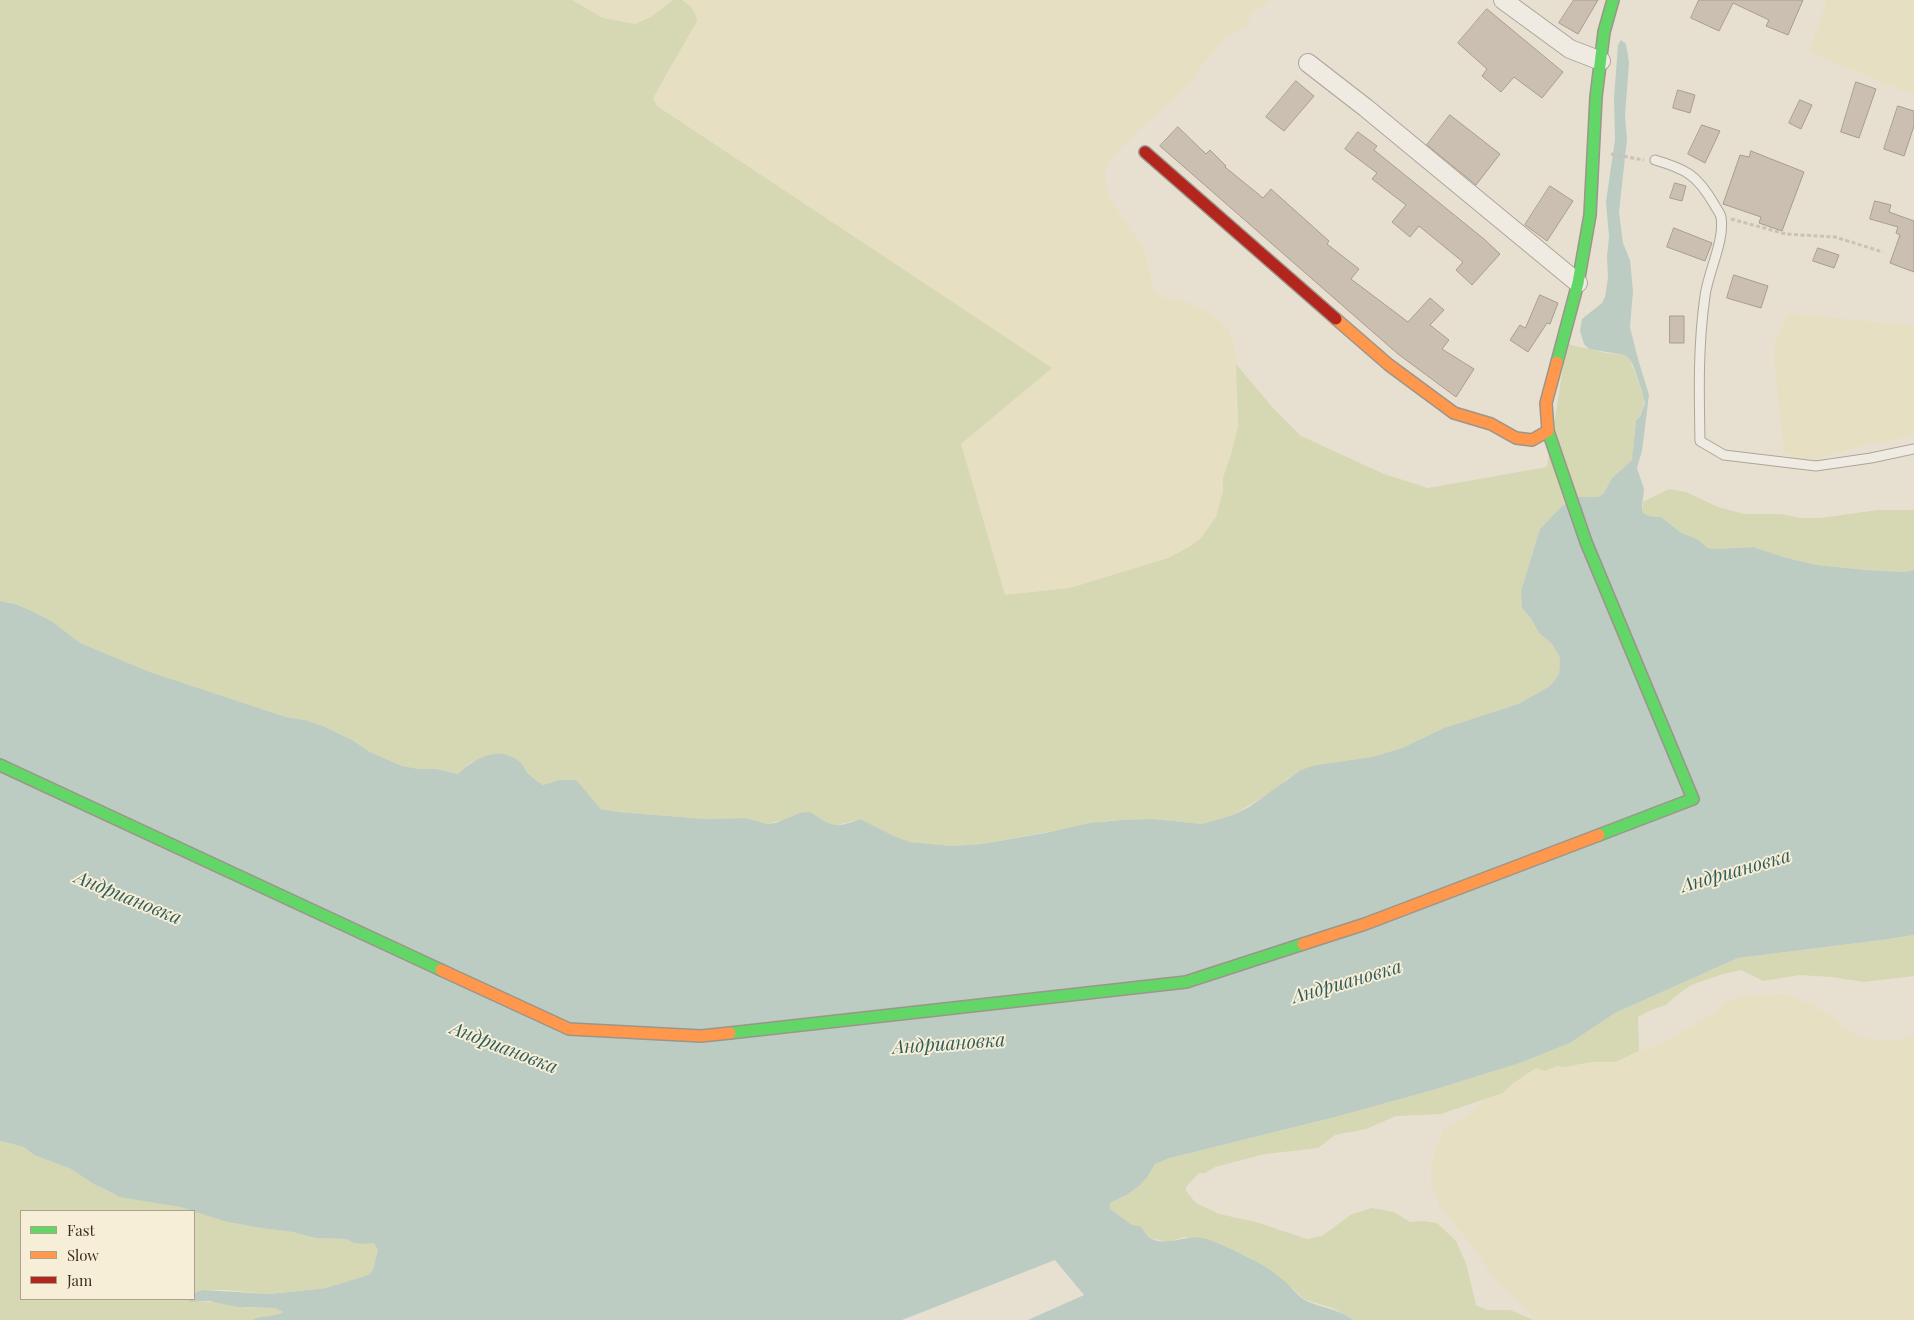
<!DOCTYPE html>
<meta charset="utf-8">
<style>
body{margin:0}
#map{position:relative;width:1914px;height:1320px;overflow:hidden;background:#e7e0d1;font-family:"Playfair Display",serif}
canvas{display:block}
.legend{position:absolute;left:20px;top:1210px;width:175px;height:90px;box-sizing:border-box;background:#f7eed8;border:1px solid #ada18e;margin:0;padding:6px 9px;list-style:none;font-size:15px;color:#3d2e20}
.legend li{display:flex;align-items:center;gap:10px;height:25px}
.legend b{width:25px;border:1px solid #ada18e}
</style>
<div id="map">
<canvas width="1914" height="1320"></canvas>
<ul class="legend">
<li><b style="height:6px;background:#63d668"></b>Fast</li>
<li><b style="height:6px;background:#ff974d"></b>Slow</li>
<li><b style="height:6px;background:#b3261e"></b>Jam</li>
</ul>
</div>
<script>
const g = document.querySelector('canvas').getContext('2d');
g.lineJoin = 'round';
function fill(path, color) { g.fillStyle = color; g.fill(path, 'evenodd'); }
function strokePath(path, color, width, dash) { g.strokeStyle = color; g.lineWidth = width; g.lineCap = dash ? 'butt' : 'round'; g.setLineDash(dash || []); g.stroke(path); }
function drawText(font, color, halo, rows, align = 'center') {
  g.font = font + ' "Playfair Display",serif'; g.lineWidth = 4; g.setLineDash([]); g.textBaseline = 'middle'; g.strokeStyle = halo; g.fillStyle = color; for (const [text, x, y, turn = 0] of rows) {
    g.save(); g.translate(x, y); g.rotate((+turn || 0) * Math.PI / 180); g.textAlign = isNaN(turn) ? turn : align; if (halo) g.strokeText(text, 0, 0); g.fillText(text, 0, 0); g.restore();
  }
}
fill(new Path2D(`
 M572 0H673L651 17 635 24 603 18Z
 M682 0H1271L1253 12 1247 25 1225 38 1199 69 1192 81 1173 100 1150 119 1110 159 1105 172 1106 184 1109 195 1121 217 1143 246 1155 293 1165 298 1188 302 1210 313 1228 328 1233 340 1238 376 1236 401 1238 426 1232 451 1223 478V491L1216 517 1201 538 1191 546 1168 558 1070 588 1004 595 961 444 1051 368 657 106 653 98 693 29 691 7Z
 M1827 0H1914V93L1902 90 1809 52Z
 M1789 313 1914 326V434L1896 440 1876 442 1814 460 1795 459 1784 452 1775 370 1774 344Z
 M1780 994 1788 995 1810 1004 1834 1018 1840 1025 1861 1038 1894 1041 1914 1035V1320H1536L1491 1274 1473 1247 1439 1206 1431 1183V1166L1443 1129 1464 1118 1480 1102 1503 1093 1512 1084 1536 1068 1556 1066 1565 1067 1591 1062H1615L1639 1051 1658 1046 1714 1013 1731 1000 1746 995Z`), '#e6dfc2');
fill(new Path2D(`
 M0 0H572L603 18 635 24 651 17 673 0H682L691 7 695 14 697 21 653 98 657 106 1052 368 961 444 1005 595 1070 588 1168 558 1191 546 1201 538 1216 517 1223 491V478L1232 451 1238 426 1236 364 1274 409 1301 436 1384 474 1428 488 1547 467 1567 344 1606 353 1625 355 1630 360 1644 397C1645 409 1639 414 1636 424 1633 435 1635 448 1632 460L1612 478 1604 493 1598 497H1577L1562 506 1540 529 1521 591 1522 608 1530 617 1539 633 1552 644 1560 658 1559 674 1550 686 1518 704 1444 728 1402 748 1372 757 1316 765 1288 778 1276 789 1233 815 1202 824 1153 819 1107 821 982 844 951 846 910 842 894 836 860 819 834 826 825 823 818 818 792 816 785 820 767 824 746 818 705 819 618 812 601 809 589 795 559 780 543 785 530 775 520 762H471L458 774 437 769H419L402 766 370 752 352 740 323 726 305 720 286 717 150 672 80 643 53 622 34 612 15 604 0 601Z
 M1669 489 1686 492 1718 507 1744 514H1781L1800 518H1820L1878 510H1914V570L1904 572 1866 570 1817 565 1787 558 1753 547 1717 549 1707 548 1699 540 1680 532 1661 517 1649 516 1643 513V502Z
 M1914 935V976L1864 982 1832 977 1799 975 1763 981 1741 970 1723 974 1691 985 1677 995 1666 1005 1651 1010 1638 1017 1639 1051 1615 1062H1591L1565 1067 1556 1066 1545 1071 1536 1068 1512 1084 1503 1093 1441 1114 1396 1116 1366 1129 1335 1135 1318 1148 1265 1154 1215 1167 1205 1173H1199L1186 1187V1191L1196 1203 1219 1214 1256 1222 1307 1239 1322 1236 1352 1214 1372 1208 1394 1212 1410 1222 1423 1221 1437 1223 1456 1241 1466 1263 1476 1305 1487 1310H1510L1534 1320H1353L1335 1309 1304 1299 1280 1277 1250 1258 1219 1243 1184 1237 1167 1242 1150 1238 1140 1226 1132 1225 1110 1209V1203L1128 1194 1148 1176 1155 1164 1170 1158 1339 1116 1433 1090 1520 1063 1570 1043 1615 1013 1738 958 1881 940Z
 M0 1141 24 1147 34 1155 71 1169 110 1193 129 1198 180 1207 193 1211H21V1299H188L190 1302H218L248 1308H276L283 1312 275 1316 252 1320H0Z
 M194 1211 237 1224 293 1232 315 1238 346 1239 354 1243 365 1244 374 1243 379 1250 373 1270 368 1275 326 1288 270 1294 226 1290H202L194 1293Z`), '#d6d7b3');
fill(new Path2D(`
 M1621 40 1626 44 1629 62 1625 116 1627 139 1619 212 1623 243 1630 260 1633 291 1630 327 1638 359 1649 395 1642 451 1637 468 1644 489 1642 507 1643 513 1649 516 1661 517 1680 532 1699 540 1707 548 1717 549 1753 547 1787 558 1817 565 1866 570 1904 572 1914 570V935L1881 940 1738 958 1615 1013 1570 1043 1520 1063 1433 1090 1339 1116 1170 1158 1155 1164 1148 1176 1140 1185 1128 1194 1110 1203V1209L1132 1225 1140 1226C1143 1229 1146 1235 1150 1238 1163 1247 1186 1235 1202 1238 1219 1241 1268 1266 1281 1278 1289 1284 1295 1293 1303 1299 1319 1308 1338 1308 1353 1320H1028L1084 1295 1055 1260 902 1320H252C261 1315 273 1318 283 1312L275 1308 238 1307 209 1301 190 1302 188 1299H194V1293L202 1290 270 1294 326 1288 368 1275 373 1270 378 1250 374 1243 365 1244 354 1243 346 1239 315 1238 293 1232 255 1227 228 1222 180 1207 120 1197 94 1184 71 1169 34 1155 24 1147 0 1141V601L15 604 34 612 53 622 80 643 150 672 286 717 305 720 323 726 352 740 370 752 402 766 419 769H437L458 774C475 758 500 744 521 763 524 766 526 772 530 775 534 779 539 782 543 785L559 780H576L601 809 618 812 705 819 746 818 767 824 776 823 800 813 810 812C833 827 834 829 860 819L894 836 910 842 951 846 982 844 1045 833 1090 823 1122 820 1153 819 1202 824 1233 815 1249 807 1301 770 1316 765 1372 757 1402 748 1444 728 1518 704 1550 686 1559 674 1560 658 1552 644 1539 633 1530 617 1522 608 1521 591 1540 529 1562 506 1577 497H1598L1604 493 1612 478 1632 460 1636 421 1640 416 1645 403 1642 391 1633 365 1630 360 1625 355 1589 349 1584 344 1580 331 1582 319 1602 303 1605 297 1608 278 1607 256 1609 237 1606 202 1615 139 1614 98 1617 58 1618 45Z`), '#bcccc2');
const building = new Path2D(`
 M1574 0H1598L1578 34 1559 23Z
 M1699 0H1803L1788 35 1766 26 1769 20 1733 3 1719 31 1691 18Z
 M1487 9 1563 72 1542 98 1514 77 1501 92 1482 76 1487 69 1458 43Z
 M1296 81 1314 96 1284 131 1266 117Z
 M1856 82 1876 89 1859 138 1841 132Z
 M1678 90 1695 95 1690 113 1673 108Z
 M1800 100 1812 105 1801 129 1789 123Z
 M1898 106 1914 111V126L1904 156 1884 149Z
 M1450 115 1500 154 1476 185 1427 145Z
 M1702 125 1720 131 1705 163 1688 154Z
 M1178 127 1206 154 1210 150 1226 166 1225 167 1263 198 1271 189 1329 241 1327 244 1359 269 1351 279 1408 322 1430 298 1444 310 1430 325 1449 340 1442 349 1474 369 1456 397 1398 354 1160 146Z
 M1358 132 1377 146 1374 150 1484 239 1500 254 1472 285 1456 270 1463 262 1419 226 1410 237 1392 222 1406 205 1372 179 1377 173 1345 149Z
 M1751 151 1804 172 1782 231 1759 223 1761 217 1723 204 1740 155 1749 157Z
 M1675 183 1686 186 1682 201 1670 198Z
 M1550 186 1573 201 1547 241 1525 225Z
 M1875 201 1891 205 1889 212 1914 221V272L1890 263 1900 235 1896 233 1898 227 1870 219Z
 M1674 228 1712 243 1705 261 1667 247Z
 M1818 248 1839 255 1834 268 1813 261Z
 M1734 275 1768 286 1761 308 1727 298Z
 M1540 295 1558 303 1550 324 1547 323 1528 352 1510 340 1520 325 1525 328Z
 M1670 316H1684V343H1670Z`);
fill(building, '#cbbfb2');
strokePath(building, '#a89c90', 1);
const lane = new Path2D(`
 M1655 160C1686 169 1697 175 1714 204 1716 208 1720 213 1721 217 1725 241 1708 272 1705 296 1698 345 1699 391 1700 441L1724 455 1816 466 1871 458 1914 449`);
const street = new Path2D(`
 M1503 0 1570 49 1601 61
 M1308 63 1366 108 1578 283`);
const fast = new Path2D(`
 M1557 362 1578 283 1590 215 1596 97 1604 32 1613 0
 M1548 431 1586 542 1693 799 1599 835
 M0 765 441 970
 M730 1033 1186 982 1303 944`);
const slow = new Path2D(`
 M1336 319 1389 365 1454 413 1491 424 1516 438 1532 440 1548 431 1546 403 1557 362
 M1303 944 1365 924 1599 835
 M441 970 569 1029 701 1036 730 1033`);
const jam = new Path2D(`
 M1145 152 1336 319`);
strokePath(lane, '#ada599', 11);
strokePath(street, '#ada599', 20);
strokePath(fast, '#9c958a', 14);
strokePath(slow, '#9c958a', 14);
strokePath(jam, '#9c958a', 14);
strokePath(new Path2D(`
 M1611 154 1644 160
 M1731 219 1786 234 1835 237 1883 252`), '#c8c2b9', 3, [4, 2.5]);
strokePath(lane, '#efebe3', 9);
strokePath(street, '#efebe3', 18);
strokePath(fast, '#63d668', 11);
strokePath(slow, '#ff974d', 11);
strokePath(jam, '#b3261e', 11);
drawText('italic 19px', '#2f5d5a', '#f7eed8', [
 ["Андриановка",1736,871,-16],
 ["Андриановка",128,898,22],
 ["Андриановка",1347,982,-16],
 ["Андриановка",949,1044,-4],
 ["Андриановка",504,1048,21]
]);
</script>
